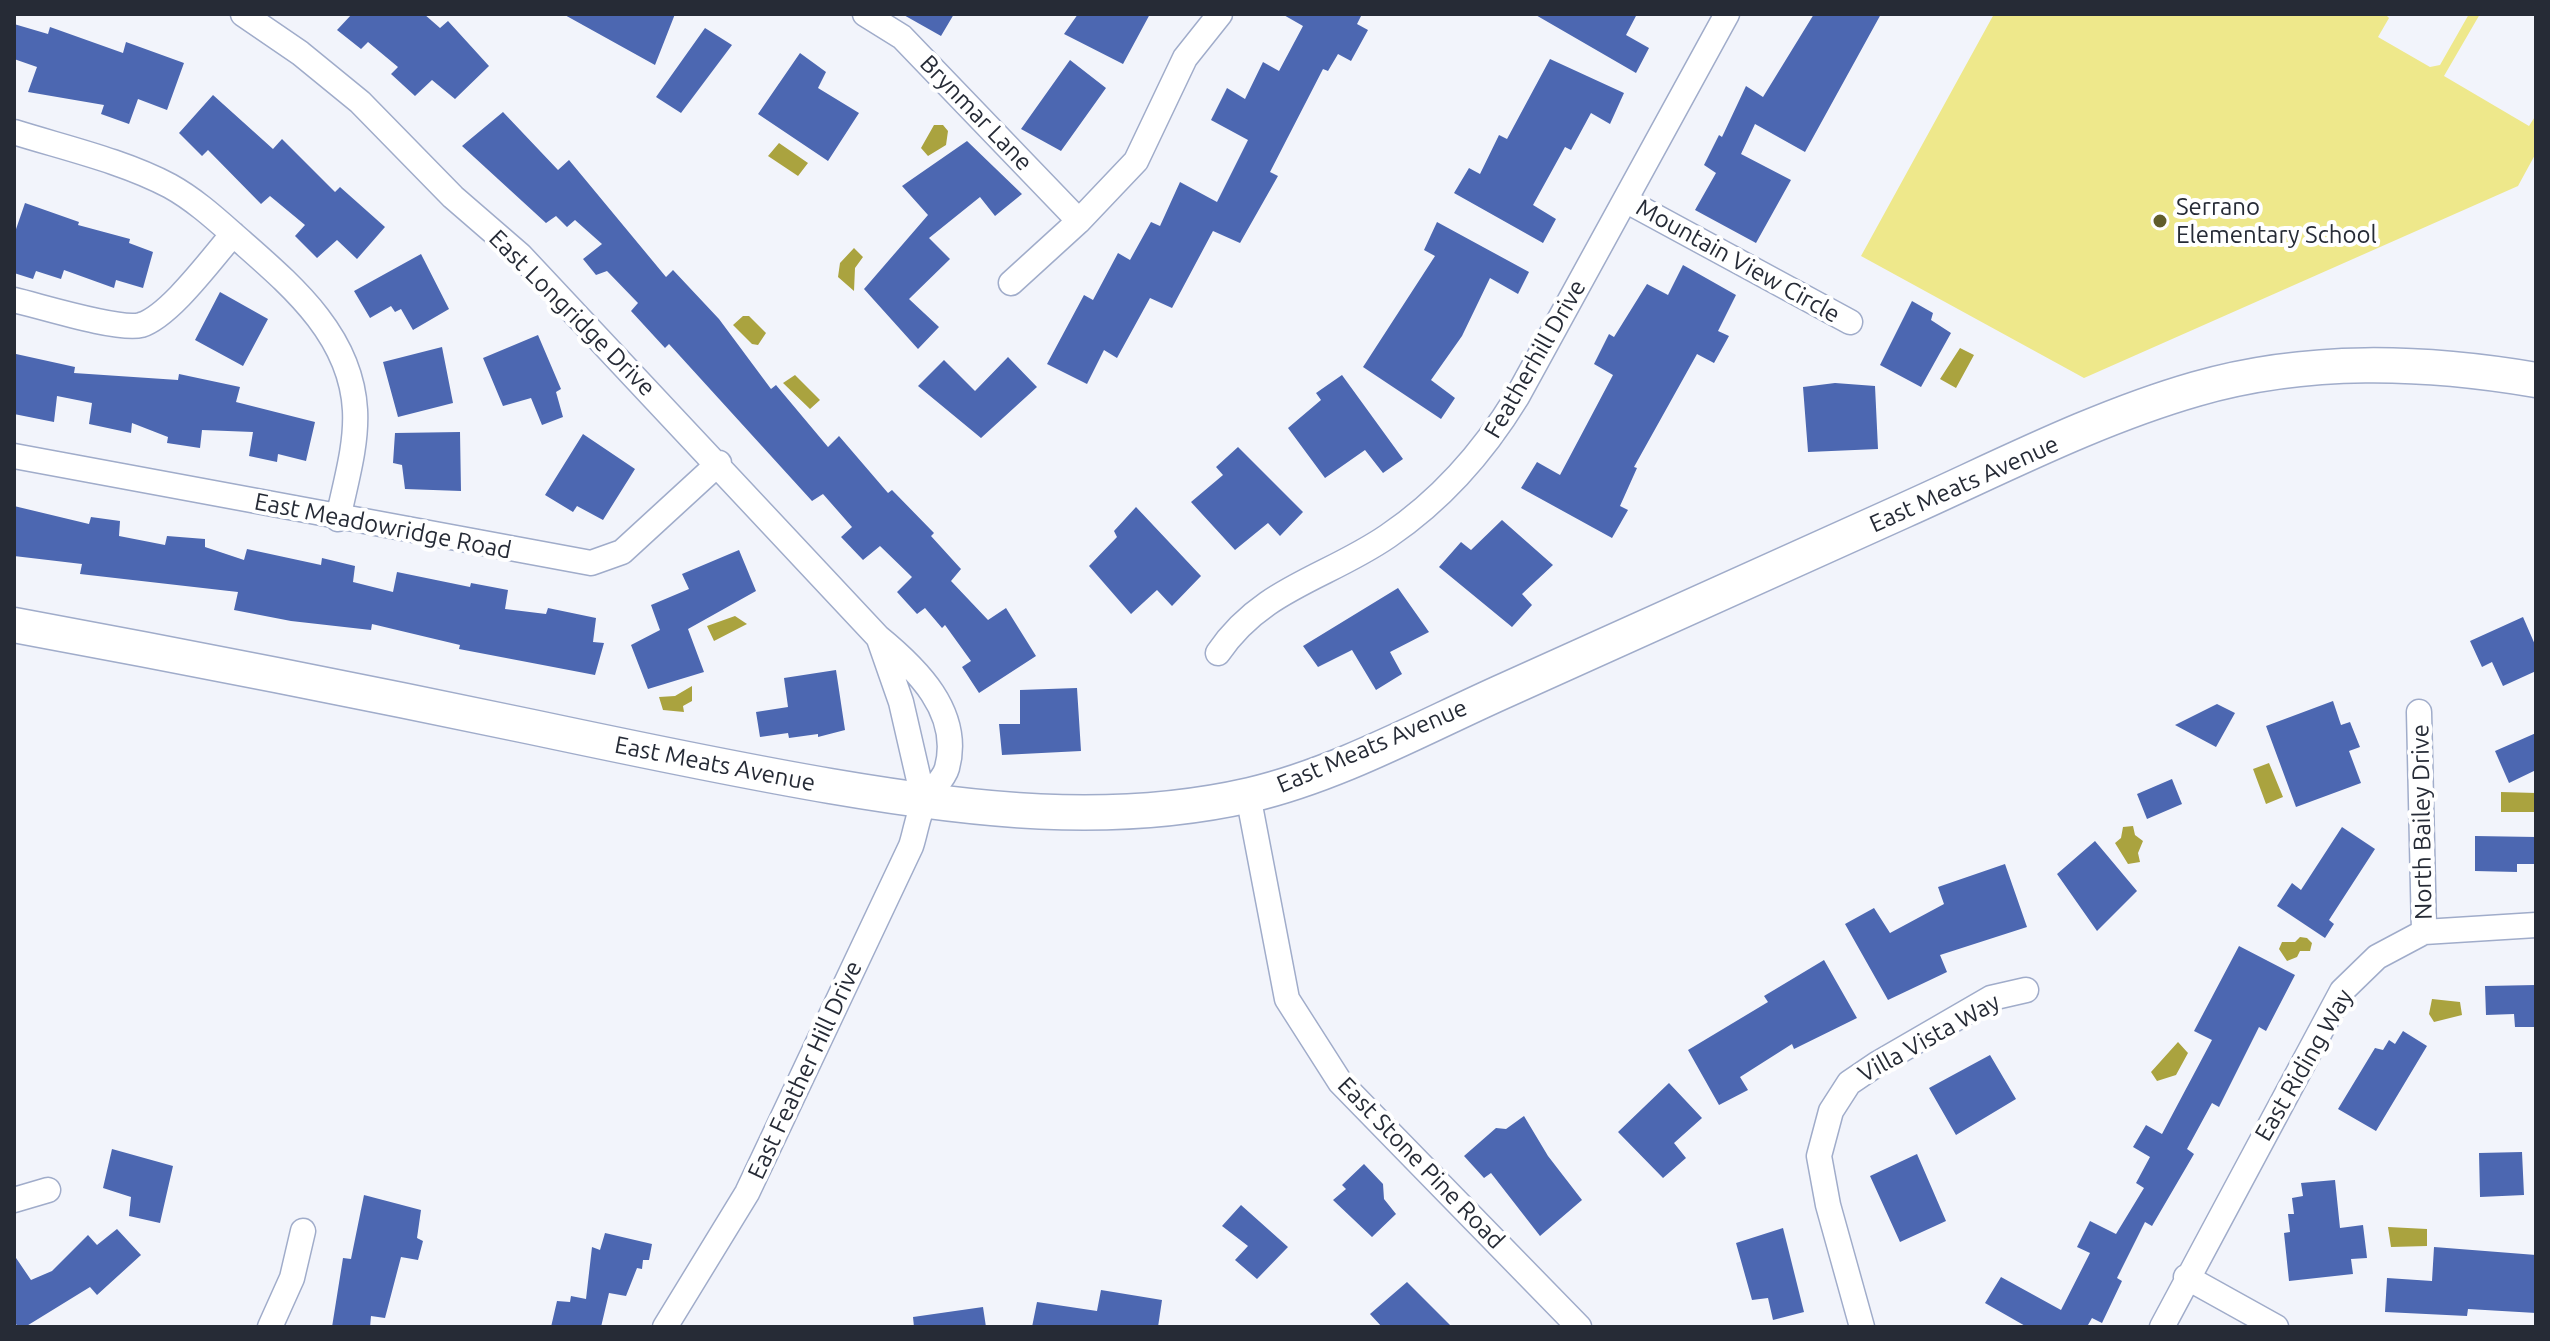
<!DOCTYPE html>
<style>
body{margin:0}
#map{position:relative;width:2550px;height:1341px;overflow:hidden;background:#f2f4fb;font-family:Ubuntu,sans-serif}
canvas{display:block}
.frame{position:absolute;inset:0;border:16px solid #262b36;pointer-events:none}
</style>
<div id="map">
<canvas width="2550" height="1341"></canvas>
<div class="frame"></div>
</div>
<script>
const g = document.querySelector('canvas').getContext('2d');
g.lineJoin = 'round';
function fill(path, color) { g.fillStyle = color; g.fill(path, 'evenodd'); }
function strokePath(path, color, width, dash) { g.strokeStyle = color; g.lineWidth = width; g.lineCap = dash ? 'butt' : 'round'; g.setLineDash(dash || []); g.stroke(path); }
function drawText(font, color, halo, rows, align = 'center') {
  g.font = font + ' Ubuntu,sans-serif'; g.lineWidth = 8; g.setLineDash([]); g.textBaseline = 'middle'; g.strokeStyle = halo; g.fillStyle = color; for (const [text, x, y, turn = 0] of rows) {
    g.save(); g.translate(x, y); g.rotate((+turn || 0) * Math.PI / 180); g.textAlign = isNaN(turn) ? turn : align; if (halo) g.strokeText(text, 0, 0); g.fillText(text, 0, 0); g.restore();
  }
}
fill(new Path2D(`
 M1994 14H2385L2389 18 2378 37 2430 67 2440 65 2469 14H2480L2444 76 2529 126 2536 115V153L2518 186 2084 378 1861 256Z`), '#eee88b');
fill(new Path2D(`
 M934 125H943L948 131 946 145 928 156 921 148Z
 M779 143 808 163 798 176 768 156Z
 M854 248 863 257 855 268 854 291 838 277 840 263Z
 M743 316H749L766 333 758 345 752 344 733 325Z
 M1960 348 1974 355 1956 388 1940 379Z
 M795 375 820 400 810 409 783 383Z
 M735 616 747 624 714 641 707 626Z
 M692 686V701L683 706 684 712 663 710 659 697 675 696Z
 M2269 763 2283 797 2266 804 2253 769Z
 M2501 792 2536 793V812H2501Z
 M2133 826 2135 835 2143 841 2138 853 2140 862 2128 864 2115 843 2121 838 2123 827Z
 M2300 937 2307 938 2312 943 2310 951H2300L2297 957 2287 961 2279 949 2282 942H2295Z
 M2432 999 2460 1002 2462 1015 2434 1022 2429 1014Z
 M2178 1042 2188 1053 2176 1075 2157 1081 2151 1072Z
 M2388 1227 2427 1229V1246L2391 1247Z`), '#aaa33f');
fill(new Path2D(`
 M352 14H424L440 28 448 21 489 66 455 99 432 80 415 96 391 74 398 67 368 42 361 49 337 30Z
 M563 14H675L655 65Z
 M902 14H954L941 36Z
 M1078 14H1150L1123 64 1064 34Z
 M1282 14H1362L1357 24 1368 30 1351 61 1338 54 1328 71 1323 69 1270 172 1278 176 1240 243 1213 231 1172 308 1150 298 1117 358 1104 350 1087 384 1047 364 1084 295 1093 300 1118 253 1130 260 1151 222 1160 226 1180 182 1217 202 1248 140 1211 120 1227 88 1245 99 1263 62 1279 71 1303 26Z
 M1534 14H1637L1626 35 1649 48 1636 73Z
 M1814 14H1881L1805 152 1755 124 1741 154 1791 180 1756 243 1695 210 1716 173 1704 165 1719 135 1722 137 1746 86 1763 97Z
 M14 24 48 34 50 27 123 53 126 42 184 63 167 110 138 99 129 124 101 114 104 105 28 92 37 67 14 59Z
 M705 28 732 45 681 113 656 97Z
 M800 53 826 72 818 88 859 113 828 161 758 114Z
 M1550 59 1624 93 1610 124 1591 113 1571 150 1565 147 1533 205 1556 219 1543 243 1454 193 1469 168 1480 174 1499 135 1507 139Z
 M1070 60 1106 88 1061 151 1021 129Z
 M213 95 273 149 282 139 335 192 340 187 385 227 357 259 337 240 317 258 295 236 305 225 270 196 261 204 208 150 202 156 179 133Z
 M503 112 558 170 569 160 666 277 673 270 719 319 771 389 776 385 828 447 839 436 888 493 892 490 934 533 931 536 961 569 951 581 988 620 1006 608 1036 656 979 693 962 667 971 661 945 625 942 628 925 608 917 614 897 592 912 577 880 546 863 560 841 537 852 527 823 494 812 501 669 344 665 348 631 311 638 303 607 271 596 275 583 259 602 244 575 220 567 227 556 216 546 223 462 146Z
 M967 141 1022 194 995 216 980 197 929 238 950 259 909 299 939 327 918 349 864 289 928 215 902 186Z
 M25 203 79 222 78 225 130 239 129 243 153 252 143 288 116 280 114 288 64 270 61 279 36 271 33 279 14 273V235Z
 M1437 222 1529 272 1518 294 1490 278 1462 336 1431 380 1455 398 1441 419 1363 367 1435 256 1424 250Z
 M421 254 449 309 413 330 401 309 395 312 391 306 370 318 354 291Z
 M1683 265 1736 295 1718 331 1729 336 1714 363 1697 354 1634 467 1637 468 1620 506 1628 510 1612 538 1521 488 1537 462 1560 475 1613 375 1594 364 1609 334 1614 337 1647 284 1668 295Z
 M220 292 268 319 243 366 195 340Z
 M1912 301 1933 313 1931 320 1951 333 1921 387 1880 365Z
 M538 335 561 389 556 392 563 417 542 425 531 398 503 406 483 358Z
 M442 347 453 403 398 417 383 362Z
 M16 354 75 367 74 373 178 380 179 374 240 387 236 402 315 422 306 461 278 454 277 462 249 456 253 432 202 430 200 448 167 443 168 437 132 423 131 433 89 424 92 403 57 396 54 422 14 414Z
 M1008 357 1037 387 981 438 918 386 944 360 975 391Z
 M1342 375 1403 459 1383 473 1365 450 1325 478 1288 428 1321 400 1316 393Z
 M1835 383 1875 386 1878 449 1808 452 1803 387Z
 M460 432 461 491 405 489 402 465 393 463 395 433Z
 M583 434 635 469 603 520 577 506 573 512 545 495Z
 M1238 447 1303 512 1280 536 1268 523 1235 550 1191 502 1223 475 1216 467Z
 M14 506 89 524 91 517 120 521 119 536 165 545 167 536 205 539V547L244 560 247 549 321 565 322 558 355 566 353 582 393 592 397 572 470 587 471 583 508 590 505 609 546 614 548 608 596 618 593 642 604 643 595 675 459 649 460 645 372 624 371 630 291 621 234 610 238 592 80 574 82 564 14 556Z
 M1136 507 1201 576 1172 606 1157 590 1131 614 1089 566 1117 537 1114 531Z
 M1502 520 1553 565 1522 594 1532 605 1512 627 1439 567 1461 542 1471 550Z
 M739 550 756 591 688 629 704 672 648 689 631 645 660 630 651 605 689 589 682 574Z
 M1398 588 1429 632 1390 652 1402 674 1376 690 1352 650 1318 667 1303 646Z
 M2523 617 2536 647V671L2503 686 2492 662 2482 667 2470 641Z
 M836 670 845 730 818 737V734L789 738 788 733 760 737 756 712 788 707 784 678Z
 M1077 688 1081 751 1002 755 999 724H1020V690Z
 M2333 701 2341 725 2350 722 2360 747 2349 751 2361 783 2296 807 2266 726Z
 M2217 704 2235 713 2216 747 2175 725Z
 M2536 733V770L2509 783 2495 751Z
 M2172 779 2182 804 2147 819 2137 794Z
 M2342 827 2375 849 2329 920 2334 924 2325 938 2277 906 2292 883 2301 890Z
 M2475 836 2536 837V864H2517V872L2475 871Z
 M2095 841 2137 891 2097 931 2057 874Z
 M2005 864 2027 927 1940 955 1947 972 1888 1000 1845 924 1874 908 1890 933 1944 904 1938 887Z
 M2239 946 2295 975 2266 1031 2259 1027 2219 1107 2212 1103 2187 1149 2194 1154 2152 1226 2145 1222 2117 1278 2122 1281 2102 1323 2092 1318 2088 1325 2091 1327H2027L1985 1303 2001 1277 2061 1310 2090 1253 2077 1247 2090 1221 2116 1234 2144 1188 2136 1183 2150 1157 2133 1147 2146 1125 2162 1134 2212 1040 2194 1031Z
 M1824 960 1857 1018 1794 1049 1792 1044 1740 1077 1748 1090 1719 1105 1688 1050 1768 1002 1764 996Z
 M2536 985V1027H2515L2514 1014 2486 1015 2485 986Z
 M2403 1031 2427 1046 2376 1131 2338 1109 2375 1048 2383 1050 2389 1040 2395 1044Z
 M1990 1055 2016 1099 1956 1135 1929 1088Z
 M1669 1083 1702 1118 1674 1143 1686 1158 1663 1178 1618 1132Z
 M1524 1116 1548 1156 1582 1200 1540 1236 1491 1173 1484 1178 1464 1156 1496 1128 1506 1129Z
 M112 1149 173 1166 160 1223 129 1216 131 1197 103 1188Z
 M2522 1152 2524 1195 2480 1197 2479 1153Z
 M1917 1154 1946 1221 1900 1242 1870 1176Z
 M1364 1164 1383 1184 1384 1199 1396 1214 1372 1237 1333 1200 1346 1189 1342 1185Z
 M2335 1180 2340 1228 2363 1225 2367 1258 2351 1259 2353 1274 2289 1281 2284 1233 2290 1232 2288 1214H2294L2292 1198 2303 1196 2301 1183Z
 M364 1195 421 1210 417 1238 423 1241 418 1260 401 1257 385 1318 371 1316 370 1327H332L343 1258 351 1259Z
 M1241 1205 1288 1247 1257 1279 1235 1260 1248 1246 1222 1226Z
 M1783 1228 1804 1312 1773 1320 1768 1298 1752 1300 1736 1243Z
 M117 1229 141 1255 97 1295 90 1287 25 1327H18L14 1321V1255L31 1280 52 1271 88 1235 97 1245Z
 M605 1233 652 1244 649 1260H643L642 1269 637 1268 626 1296 609 1293 601 1327H551L557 1301 570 1302 571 1296 586 1299 592 1247 600 1250Z
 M2434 1247 2536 1255V1313L2468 1309 2467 1316 2385 1312 2387 1278 2432 1281Z
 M1407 1282 1452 1327H1382L1370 1314Z
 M1101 1290 1162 1300 1158 1327H1032L1037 1302 1097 1311Z
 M983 1307 986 1327H914L913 1317Z`), '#4c67b1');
const street = new Path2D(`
 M243 14 300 53 360 102 453 197 520 255 878 637C916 668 962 712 947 768 944 779 932 789 926 799 918 812 916 831 911 846L747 1193 665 1327
 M865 14 902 37 1079 221
 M14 132C65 148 123 161 170 186 197 201 219 222 242 242 293 287 351 336 355 410 357 446 345 484 338 519
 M1625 200 1850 322
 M1011 283 1079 221 1136 161 1185 58 1220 14
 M14 300C40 306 119 331 141 325 170 316 212 258 233 234
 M14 456 591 563 622 552 719 463
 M879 639 901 702 924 802
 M1218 653C1262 588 1327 578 1388 536 1441 500 1484 451 1517 397L1727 14
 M2419 712 2424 932
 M1248 795 1287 999 1340 1082 1579 1327
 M14 1200 48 1190
 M2186 1277 2276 1327
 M270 1327 292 1278 303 1231
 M1862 1327 1828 1205 1819 1156 1831 1111 1849 1083 1877 1064 1991 998 2026 990
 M2162 1327 2342 991 2377 957 2424 932 2536 925`);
const secondary = new Path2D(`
 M14 625C187 657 360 691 532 727 631 748 731 769 830 786 970 810 1110 827 1250 795 1339 774 1423 727 1506 690 1638 630 1770 570 1903 511 1999 468 2095 418 2196 389 2307 357 2423 361 2536 380`);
strokePath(street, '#a0acca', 27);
strokePath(secondary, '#a0acca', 37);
strokePath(street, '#fff', 24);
strokePath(secondary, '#fff', 34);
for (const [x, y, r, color] of [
 [2160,221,8,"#605d2a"]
]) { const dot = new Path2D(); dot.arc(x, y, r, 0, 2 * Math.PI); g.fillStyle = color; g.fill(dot); strokePath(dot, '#fff', 3); }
drawText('24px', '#262b36', '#fff', [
 ["Brynmar Lane",976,113,46],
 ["Mountain View Circle",1738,261,29],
 ["East Longridge Drive",572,313,45],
 ["Featherhill Drive",1535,359,-60],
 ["East Meats Avenue",1964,484,-24],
 ["East Meadowridge Road",383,526,11],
 ["East Meats Avenue",1372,746,-23],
 ["East Meats Avenue",715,764,11],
 ["North Bailey Drive",2422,822,-91],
 ["Villa Vista Way",1929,1038,-29],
 ["East Riding Way",2304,1065,-60],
 ["East Feather Hill Drive",805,1070,-65],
 ["East Stone Pine Road",1421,1163,46]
]);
drawText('24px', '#262b36', '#fff', [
 ["Serrano",2176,207],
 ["Elementary School",2176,235]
], 'left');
</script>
